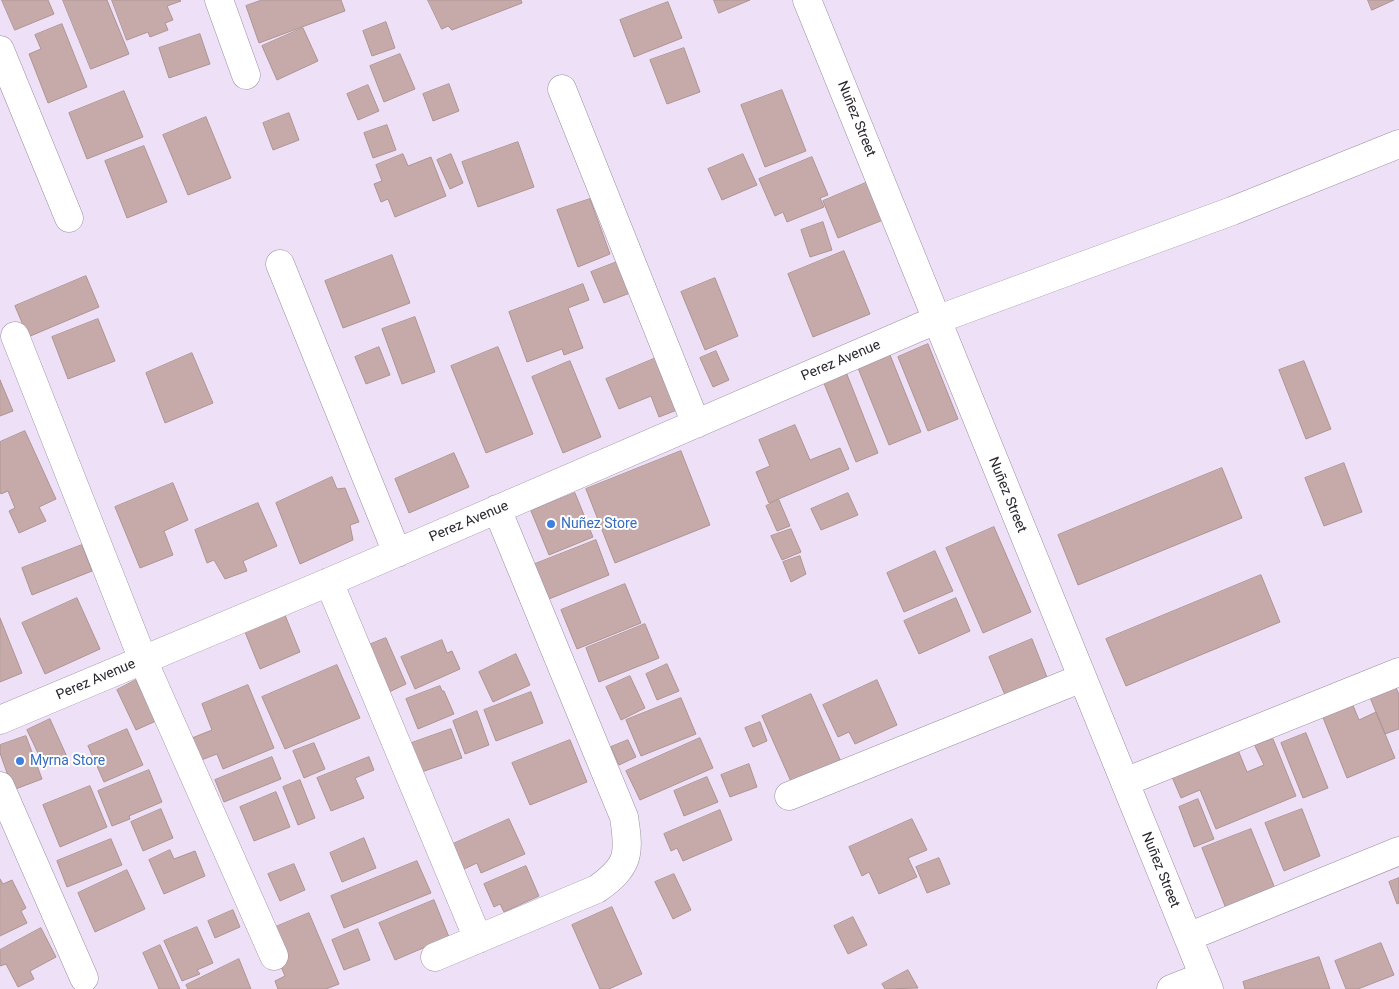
<!DOCTYPE html>
<meta charset="utf-8">
<style>
body{margin:0}
canvas{display:block;background:#eee1f7}
</style>
<canvas width="1399" height="989"></canvas>
<script>
const g = document.querySelector('canvas').getContext('2d');
g.lineJoin = 'round';
function fill(path, color) { g.fillStyle = color; g.fill(path, 'evenodd'); }
function strokePath(path, color, width, dash) { g.strokeStyle = color; g.lineWidth = width; g.lineCap = dash ? 'butt' : 'round'; g.setLineDash(dash || []); g.stroke(path); }
function drawText(font, color, halo, rows, align = 'center') {
  g.font = font + ' Roboto,sans-serif'; g.lineWidth = 4; g.setLineDash([]); g.textBaseline = 'middle'; g.strokeStyle = halo; g.fillStyle = color; for (const [text, x, y, turn = 0] of rows) {
    g.save(); g.translate(x, y); g.rotate((+turn || 0) * Math.PI / 180); g.textAlign = isNaN(turn) ? turn : align; if (halo) g.strokeText(text, 0, 0); g.fillText(text, 0, 0); g.restore();
  }
}
const building = new Path2D(`
 M2 0H48L54 14 15 30Z
 M63 0H107L129 54 91 69Z
 M112 0H180L181 1 167 6 173 20 165 23 168 30 150 37 148 32 127 40Z
 M262 0H341L345 11 259 43 246 6Z
 M428 0H521L522 3 452 30 448 26 442 29Z
 M714 0H750L719 13Z
 M1368 0H1394L1372 10Z
 M668 2 682 38 634 57 620 20Z
 M386 22 395 48 372 56 363 31Z
 M62 24 87 87 48 103 29 54 41 49 35 35Z
 M303 28 318 61 277 80 262 46Z
 M200 34 210 64 169 78 159 48Z
 M684 48 700 92 667 104 650 60Z
 M400 54 415 89 384 102 370 66Z
 M449 84 459 111 433 121 423 94Z
 M368 85 379 111 358 120 347 94Z
 M782 90 806 151 765 167 741 105Z
 M124 91 143 137 87 159 69 113Z
 M289 113 299 140 273 150 263 123Z
 M206 117 231 178 188 195 163 135Z
 M387 125 396 150 373 158 364 133Z
 M518 142 534 187 478 207 462 162Z
 M144 146 167 202 127 218 105 161Z
 M403 154 408 166 431 157 446 196 395 217 388 199 381 202 374 184 382 181 376 165Z
 M451 154 463 183 450 189 437 160Z
 M743 154 757 185 722 200 708 169Z
 M812 157 828 195 820 198 824 207 787 222 783 212 775 216 759 179Z
 M868 182 883 220 838 238 823 201Z
 M590 199 610 254 578 267 557 210Z
 M823 222 832 250 810 257 801 230Z
 M844 251 870 314 813 337 788 274Z
 M392 255 410 303 343 328 325 281Z
 M617 262 630 293 604 303 591 272Z
 M86 276 99 307 28 337 15 306Z
 M715 278 738 336 705 350 681 292Z
 M583 284 589 300 568 308 583 348 564 355 562 349 527 362 509 312Z
 M415 317 435 372 402 384 382 329Z
 M98 319 115 361 68 379 52 337Z
 M928 344 958 419 928 431 898 357Z
 M379 347 390 375 366 384 355 357Z
 M498 347 533 434 486 453 451 366Z
 M716 351 729 380 713 387 700 358Z
 M192 353 213 403 165 423 146 373Z
 M890 355 921 432 889 445 858 368Z
 M656 358 677 410 659 417 651 396 619 409 606 379Z
 M570 361 601 437 563 453 532 377Z
 M1304 361 1331 429 1306 439 1279 370Z
 M846 372 878 453 856 462 823 381Z
 M0 380 13 411 0 416Z
 M795 425 810 460 840 448 849 469 769 503 756 472 770 466 759 440Z
 M25 431 56 499 39 507 46 521 19 533 9 511 15 508 8 491 1 494 0 492V442Z
 M681 451 710 525 615 563 586 489Z
 M454 453 469 487 409 513 395 479Z
 M1344 463 1362 512 1324 526 1305 478Z
 M1222 468 1242 518 1078 585 1058 535Z
 M332 477 337 489 345 488 359 522 350 525 353 540 300 564 276 503Z
 M173 483 188 520 164 531 173 555 140 568 115 507Z
 M575 493 593 537 549 555 531 511Z
 M848 493 858 515 821 530 811 509Z
 M779 500 790 526 777 531 766 506Z
 M258 503 277 546 243 561 247 571 225 579 214 560 207 563 195 530Z
 M994 527 1031 612 983 633 946 548Z
 M791 529 801 552 782 560 771 536Z
 M596 540 609 575 544 601 530 566Z
 M82 545 92 571 32 595 22 568Z
 M935 551 953 591 904 612 887 573Z
 M800 556 806 574 791 582 783 562Z
 M1261 575 1280 622 1126 686 1106 639Z
 M625 584 641 623 577 649 561 610Z
 M77 598 100 649 45 674 22 623Z
 M956 598 970 631 919 654 904 621Z
 M285 615 300 652 260 669 245 632Z
 M0 618 22 673 0 682Z
 M645 624 659 658 599 682 586 648Z
 M386 638 406 684 387 693 366 646Z
 M1032 639 1052 690 1010 707 989 657Z
 M442 640 447 653 452 651 460 669 415 689 401 657Z
 M516 654 530 685 493 702 479 672Z
 M667 664 679 691 657 700 646 674Z
 M337 665 360 718 285 749 262 697Z
 M630 676 645 708 621 720 606 687Z
 M136 680 156 721 136 730 117 690Z
 M877 680 897 725 855 744 849 732 838 737 823 705Z
 M248 685 274 748 223 769 217 754 196 762 187 740 212 730 202 704Z
 M1395 685 1399 695V729L1385 734 1369 695Z
 M440 686 442 691H444L454 714 418 729 406 699Z
 M531 692 543 723 496 741 484 710Z
 M811 694 842 764 793 786 762 716Z
 M681 698 696 734 641 756 626 720Z
 M1350 698 1359 720 1376 712 1395 758 1347 778 1320 710Z
 M477 711 489 745 465 754 453 721Z
 M50 719 67 757 45 768 27 730Z
 M760 722 767 741 753 747 745 728Z
 M127 729 143 765 104 782 88 746Z
 M451 729 462 758 416 774 406 745Z
 M1306 733 1328 788 1303 798 1281 743Z
 M26 736 42 779 13 790 0 753V745Z
 M700 738 713 768 640 800 626 771Z
 M1273 739 1296 796 1216 829 1200 790 1181 798 1172 777 1238 750 1247 772 1264 765 1255 746Z
 M570 740 587 782 530 805 512 763Z
 M628 740 636 757 619 765 611 747Z
 M314 743 325 769 304 778 293 751Z
 M272 757 281 779 224 802 215 780Z
 M369 757 374 770 355 778 364 798 331 811 317 778Z
 M749 764 757 787 730 797 721 775Z
 M149 770 162 802 129 816 130 819 112 826 98 791Z
 M707 777 718 802 684 816 674 791Z
 M300 780 315 818 298 825 283 787Z
 M90 786 107 827 60 847 43 805Z
 M276 792 290 827 254 841 240 807Z
 M1198 799 1214 839 1194 847 1179 807Z
 M161 809 173 838 143 851 131 822Z
 M1302 809 1320 856 1284 871 1265 823Z
 M720 810 732 840 683 861 677 848 671 851 664 834Z
 M509 819 525 854 481 873 477 863 464 869 453 844Z
 M912 819 927 850 908 858 917 877 879 894 869 872 862 876 849 847Z
 M1251 829 1276 891 1227 911 1202 848Z
 M364 838 376 868 342 882 330 853Z
 M111 839 122 865 67 887 57 861Z
 M170 850 174 859 195 851 205 876 164 894 149 860Z
 M939 858 950 884 927 893 916 867Z
 M417 861 431 893 344 928 331 896Z
 M294 864 305 890 280 901 268 874Z
 M526 866 539 896 504 912 500 904 494 907 484 884Z
 M127 870 145 909 95 932 78 893Z
 M674 874 691 910 673 919 655 882Z
 M1399 878V903L1397 904 1389 882Z
 M0 879 3 884 12 880 26 908 21 911 27 923 0 936Z
 M434 900 449 937 395 960 379 923Z
 M612 907 642 974 609 989H600L572 925Z
 M233 910 240 927 215 938 208 921Z
 M309 913 339 984 326 989H278L275 981 285 976 266 931Z
 M853 917 867 945 848 954 834 926Z
 M197 927 213 963 197 970 200 974 182 981 164 941Z
 M41 928 56 957 30 971 34 979 18 987 6 964 0 966V950Z
 M358 929 370 960 344 970 332 940Z
 M1381 943 1394 975 1358 989H1346L1335 961Z
 M160 945 180 989H159L143 953Z
 M1319 957 1330 989H1245L1243 982Z
 M239 959 251 989H188L186 985Z
 M908 970 918 988 885 989 882 984Z`);
fill(building, '#c5aaa9');
strokePath(building, '#ae9492', 1);
const minor = new Path2D(`
 M219 0 246 75
 M807 0 1209 989
 M0 50 69 218
 M562 89 696 424
 M280 264 397 553
 M15 336 143 660 274 956
 M329 582 478 939
 M0 720 329 582 936 320 1232 211 1399 144
 M1125 782 1399 672
 M0 786 84 978
 M789 796 1082 678
 M1188 937 1399 851
 M435 957 597 889C629 866 630 855 624 817L497 509
 M1171 989 1204 976`);
strokePath(minor, '#9b8fa3', 29);
strokePath(minor, '#fff', 28);
for (const [x, y, r, color] of [
 [551,524,5,"#3f7fe0"],
 [20,761,5,"#3f7fe0"]
]) { const dot = new Path2D(); dot.arc(x, y, r, 0, 2 * Math.PI); g.fillStyle = color; g.fill(dot); strokePath(dot, '#fff', 2); }
drawText('14px', '#2b272f', '#fff', [
 ["Nuñez Street",856,119,68],
 ["Perez Avenue",841,361,-23],
 ["Nuñez Street",1007,495,68],
 ["Perez Avenue",469,522,-23],
 ["Perez Avenue",96,680,-23],
 ["Nuñez Street",1160,870,68]
]);
drawText('14px', '#366cbe', '#fff', [
 ["Nuñez Store",561,524],
 ["Myrna Store",30,761]
], 'left');
</script>
